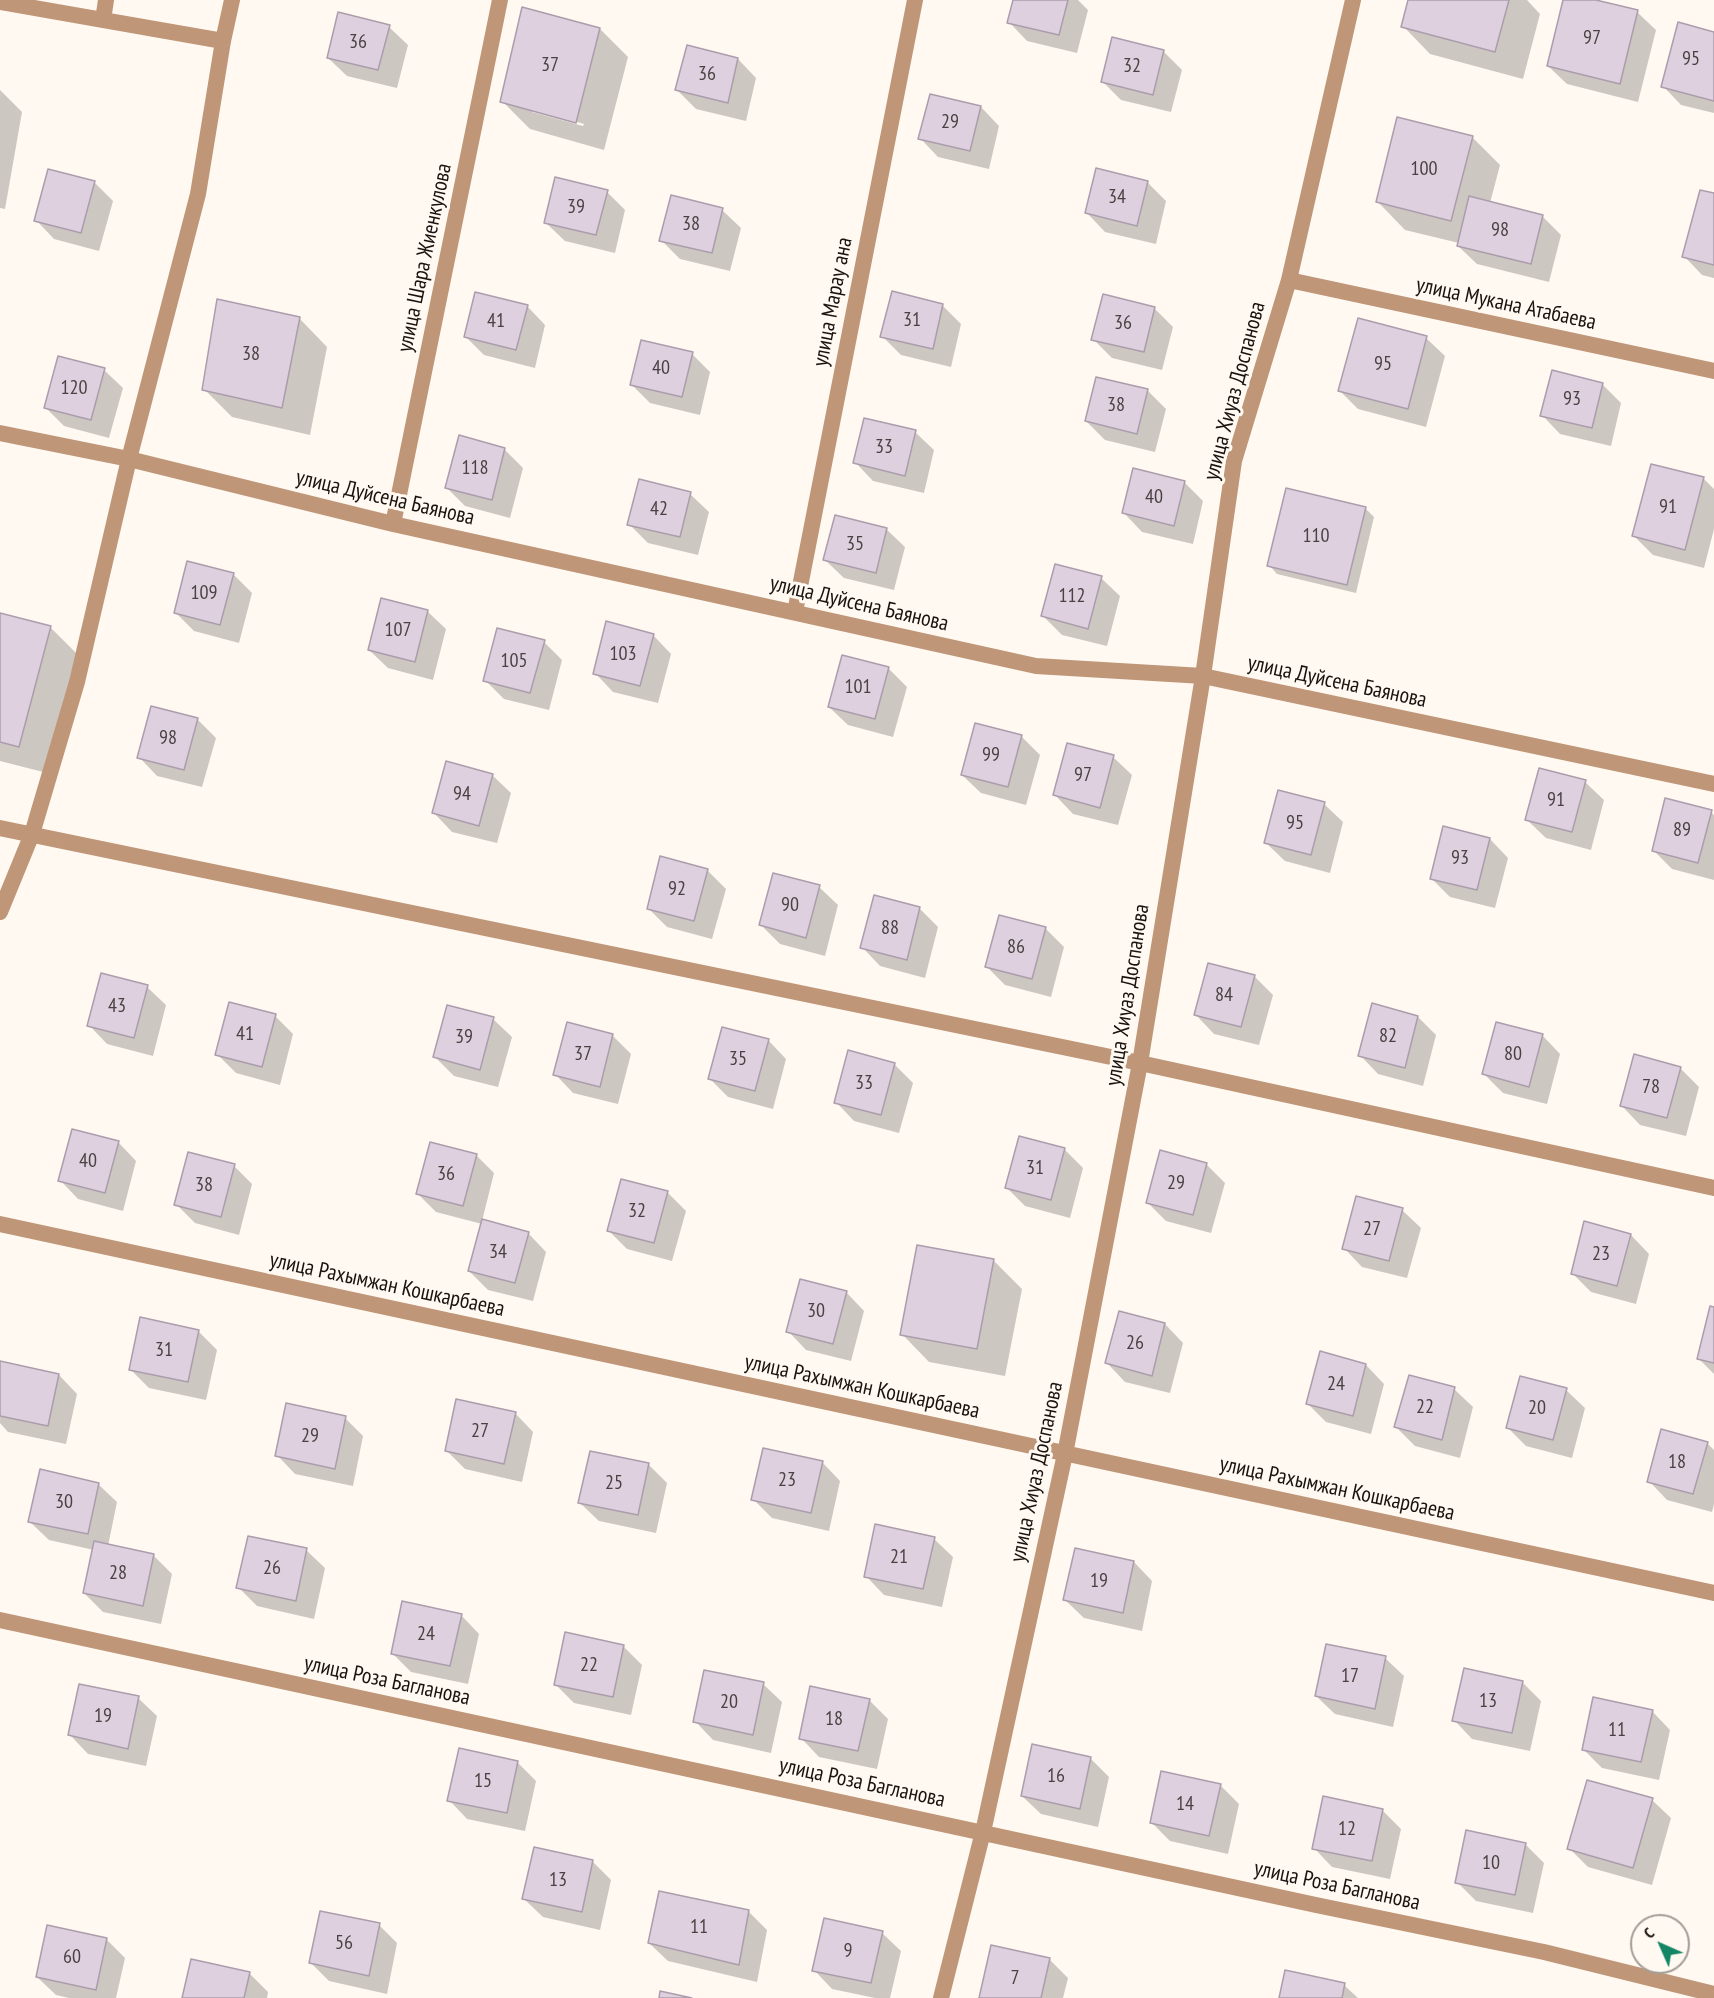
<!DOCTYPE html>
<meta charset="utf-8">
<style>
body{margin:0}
#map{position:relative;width:1714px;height:1998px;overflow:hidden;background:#fff9f2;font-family:"PT Sans Narrow",sans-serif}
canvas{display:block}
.north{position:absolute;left:1630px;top:1914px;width:60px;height:60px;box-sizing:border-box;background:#fff9f2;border:2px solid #a39d97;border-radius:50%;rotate:315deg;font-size:16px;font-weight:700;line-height:24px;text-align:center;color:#18130e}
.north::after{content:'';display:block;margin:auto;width:21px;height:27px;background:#148666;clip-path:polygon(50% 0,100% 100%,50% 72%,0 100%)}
</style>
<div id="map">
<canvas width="1714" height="1998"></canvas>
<div class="north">С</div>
</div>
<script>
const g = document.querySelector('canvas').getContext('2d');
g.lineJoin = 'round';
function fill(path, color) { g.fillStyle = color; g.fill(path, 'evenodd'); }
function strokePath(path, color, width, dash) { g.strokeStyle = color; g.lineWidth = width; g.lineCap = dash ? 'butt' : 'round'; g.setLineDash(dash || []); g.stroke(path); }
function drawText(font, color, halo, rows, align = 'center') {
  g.font = font + ' "PT Sans Narrow",sans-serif'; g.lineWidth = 6; g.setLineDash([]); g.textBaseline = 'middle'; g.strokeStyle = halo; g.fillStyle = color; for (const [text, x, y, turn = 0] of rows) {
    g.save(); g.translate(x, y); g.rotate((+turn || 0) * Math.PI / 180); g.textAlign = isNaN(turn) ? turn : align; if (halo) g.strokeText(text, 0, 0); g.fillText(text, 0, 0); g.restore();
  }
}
fill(new Path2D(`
 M1014 0H1078L1088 10 1077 53 1027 41 1009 22Z
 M1410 0H1527L1540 14 1523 79 1430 54 1403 26Z
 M1565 0H1589L1637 12 1656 30 1638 102 1567 84 1548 66Z
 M389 27 408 45 397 88 347 76 328 58Z
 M600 29 628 57 604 150 530 129 502 101ZM532 109 584 124 583 126 532 112Z
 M1714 33V113L1681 105 1663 86Z
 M1163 51 1182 70 1171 112 1121 100 1103 82Z
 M738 59 756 78 746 121 696 109 677 90Z
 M0 90 22 112 5 209 0 208Z
 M981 107 999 126 989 169 938 157 920 138Z
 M1472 137 1500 165 1490 203 1542 216 1561 235 1549 282 1477 264 1458 246 1459 243 1405 230 1378 202Z
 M94 182 113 201 99 251 54 239 36 220Z
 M1147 182 1166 201 1156 244 1105 232 1087 213Z
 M607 192 625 210 615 253 565 241 546 223Z
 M1714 195V278L1702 275 1684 256Z
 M722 210 741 228 730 271 680 259 661 240Z
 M942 305 961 324 951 367 901 355 882 336Z
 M527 306 545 325 535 368 484 355 466 337Z
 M1154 308 1173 327 1162 370 1112 358 1093 339Z
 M300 319 327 347 310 435 232 417 204 389Z
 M1426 338 1445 356 1426 427 1358 409 1340 391Z
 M692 354 710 372 700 415 650 403 631 384Z
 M104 370 123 388 109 438 64 426 46 408Z
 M1602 384 1621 403 1611 446 1560 434 1542 415Z
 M1147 390 1166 409 1155 452 1105 440 1086 421Z
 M915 432 934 450 924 493 873 481 855 462Z
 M504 449 523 468 510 518 465 506 447 488Z
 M1652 466 1704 479 1714 489V529L1704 568 1653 555 1634 536Z
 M1185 483 1203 501 1193 544 1142 532 1124 513Z
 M690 494 709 512 698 555 648 543 629 524Z
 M1365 508 1374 517 1356 593 1277 574 1269 565Z
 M886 529 905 547 894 590 844 578 825 560Z
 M233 574 252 593 239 643 194 631 175 612Z
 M1101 578 1120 596 1107 646 1062 635 1043 616Z
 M427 611 446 629 433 680 388 668 369 650Z
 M0 614 50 627 78 655 47 773 0 761Z
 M653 635 671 654 658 703 613 692 595 673Z
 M544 642 562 660 549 710 504 699 485 680Z
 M888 668 907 687 893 737 848 725 829 707Z
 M197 719 216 738 202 787 157 776 139 757Z
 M1021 736 1040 755 1026 805 981 793 962 775Z
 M1113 757 1132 775 1118 825 1073 814 1055 795Z
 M492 775 511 793 497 843 452 832 434 813Z
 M1585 782 1604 800 1591 850 1546 838 1527 820Z
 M1324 804 1343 822 1330 873 1285 861 1266 843Z
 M1711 812 1714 815V880L1672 869 1653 850Z
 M1490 839 1508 858 1495 908 1450 897 1431 878Z
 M707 870 726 889 712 939 667 927 648 908Z
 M819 887 838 905 825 956 780 944 761 925Z
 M920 909 938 927 925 978 880 966 862 947Z
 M1045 928 1064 947 1051 997 1005 985 987 967Z
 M1254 976 1273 995 1259 1045 1214 1034 1196 1015Z
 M147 987 166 1005 153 1056 107 1044 89 1025Z
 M275 1016 293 1034 280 1085 236 1073 217 1054Z
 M1418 1017 1436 1035 1423 1086 1378 1074 1360 1055Z
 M493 1019 512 1037 498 1087 454 1076 435 1057Z
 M1542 1035 1560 1054 1547 1104 1503 1093 1484 1074Z
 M613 1036 631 1054 618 1104 573 1093 555 1074Z
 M768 1040 786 1059 773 1109 728 1097 710 1079Z
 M894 1064 913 1083 899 1133 854 1121 836 1102Z
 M1680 1068 1699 1087 1686 1136 1640 1125 1622 1106Z
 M118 1142 136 1161 123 1211 78 1199 60 1180Z
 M1064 1149 1083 1168 1070 1218 1025 1206 1006 1187Z
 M476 1155 494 1173 482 1221 528 1233 546 1252 533 1301 488 1290 469 1271 482 1224 436 1212 418 1194Z
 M1206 1164 1225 1183 1211 1233 1166 1221 1148 1203Z
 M234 1166 252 1184 239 1235 195 1223 176 1204Z
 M667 1192 686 1211 672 1261 627 1249 609 1231Z
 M1402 1210 1421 1228 1407 1278 1362 1267 1344 1248Z
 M1631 1235 1649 1254 1636 1304 1591 1292 1572 1273Z
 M918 1247 994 1261 1022 1289 1005 1376 929 1362 902 1334Z
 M846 1292 864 1311 851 1361 806 1350 788 1331Z
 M1714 1309V1374L1698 1358Z
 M1165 1324 1183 1343 1170 1393 1125 1382 1107 1363Z
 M199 1332 217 1350 206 1400 149 1388 130 1369Z
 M1 1363 59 1375 77 1394 66 1444 8 1432 0 1423Z
 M1366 1365 1384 1384 1371 1434 1326 1422 1308 1404Z
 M1454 1389 1473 1407 1460 1458 1415 1446 1396 1427Z
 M1566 1390 1585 1408 1572 1458 1526 1446 1508 1428Z
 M515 1413 533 1432 522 1482 465 1469 447 1451Z
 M345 1418 363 1436 353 1486 295 1474 277 1455Z
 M1707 1443 1714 1450V1504L1712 1512 1667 1500 1649 1481Z
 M822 1462 840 1481 829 1531 772 1518 753 1499Z
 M649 1465 667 1483 656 1533 599 1521 580 1503Z
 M98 1484 117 1502 108 1546 153 1555 172 1574 161 1624 103 1612 84 1593 94 1550 49 1540 30 1522Z
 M934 1539 953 1557 942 1607 884 1595 866 1576Z
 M306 1550 325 1568 314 1619 257 1606 238 1587Z
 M1134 1562 1152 1581 1142 1631 1084 1618 1065 1600Z
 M461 1615 479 1634 468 1684 411 1672 392 1653Z
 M623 1646 642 1665 631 1715 574 1703 555 1684Z
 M1385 1658 1404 1676 1393 1727 1335 1714 1316 1696Z
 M1522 1682 1541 1701 1530 1751 1472 1739 1454 1720Z
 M763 1684 782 1702 771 1753 713 1740 695 1721Z
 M138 1698 157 1716 146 1766 88 1754 70 1735Z
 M869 1700 888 1719 877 1769 819 1757 801 1738Z
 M1652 1711 1670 1730 1659 1780 1602 1768 1583 1749Z
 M1090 1758 1109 1777 1098 1827 1041 1814 1022 1796Z
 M518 1763 536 1781 525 1831 467 1819 449 1800Z
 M1220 1785 1239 1804 1228 1854 1170 1841 1152 1823Z
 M1652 1800 1671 1818 1652 1885 1588 1867 1569 1848Z
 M1382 1810 1401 1829 1390 1879 1332 1867 1314 1848Z
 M1525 1844 1544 1863 1533 1913 1476 1901 1457 1882Z
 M592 1861 611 1880 600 1930 543 1917 524 1899Z
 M748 1911 767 1930 757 1982 668 1961 649 1943Z
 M379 1925 397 1943 387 1994 329 1981 311 1963Z
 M882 1933 901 1951 890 1998H875L832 1989 814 1970Z
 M106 1939 125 1958 116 1998H69L56 1995 37 1977Z
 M1049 1959 1068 1978 1063 1998H982Z
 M249 1973 268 1992 267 1998H184Z
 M1344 1985 1358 1998H1281Z`), '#0003');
const building = new Path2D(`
 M1013 0H1068L1059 35 1007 23Z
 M1408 0H1509L1495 52 1401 27Z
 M1563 0H1596L1638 10 1620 84 1547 66Z
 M522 7 600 28 576 123 500 102Z
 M338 12 390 25 378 70 327 58Z
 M1678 22 1714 32V101L1661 87Z
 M1112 37 1164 50 1153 95 1101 82Z
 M687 45 738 58 728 103 675 90Z
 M930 94 981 106 970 151 918 139Z
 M1397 117 1473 136 1451 221 1376 202Z
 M1096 168 1148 181 1137 226 1085 213Z
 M48 169 95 181 81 233 34 221Z
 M555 177 608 190 596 235 544 223Z
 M1700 190 1714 193V265L1682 257Z
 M671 195 723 208 712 253 659 241Z
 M1469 196 1543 215 1531 264 1457 246Z
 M892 291 943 304 933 349 880 337Z
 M475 292 528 305 516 350 464 337Z
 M1103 294 1155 307 1144 352 1091 340Z
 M217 299 300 317 282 408 202 390Z
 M1358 318 1427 336 1408 409 1338 391Z
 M641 340 693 352 682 397 630 385Z
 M58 356 105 368 91 420 44 408Z
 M1552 370 1603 383 1592 428 1540 416Z
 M1096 377 1148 389 1137 434 1085 421Z
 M864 418 916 430 905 476 853 463Z
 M459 435 505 448 492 500 445 488Z
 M1651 464 1704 477 1685 550 1632 536Z
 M1133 468 1185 481 1174 526 1122 513Z
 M639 479 691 492 680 537 627 525Z
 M1286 488 1366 507 1347 585 1267 566Z
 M835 515 887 528 876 573 823 560Z
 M187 561 234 573 220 625 174 613Z
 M1055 564 1102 576 1088 629 1041 616Z
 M381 598 428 610 415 662 368 650Z
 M0 613 51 626 19 747 0 742Z
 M606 621 654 634 640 686 593 674Z
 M497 628 545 640 530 693 483 681Z
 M842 655 889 667 875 719 828 707Z
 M151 706 198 718 184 770 137 758Z
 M975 723 1022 735 1008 787 961 775Z
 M1067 743 1114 755 1100 808 1053 795Z
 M446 761 493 774 479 826 432 813Z
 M1539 768 1586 780 1572 832 1525 820Z
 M1278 790 1325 802 1311 855 1264 843Z
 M1665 798 1712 810 1698 863 1652 851Z
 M1443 826 1490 838 1477 890 1430 879Z
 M660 856 708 869 694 921 647 909Z
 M773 873 820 885 806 938 759 925Z
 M874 895 920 907 907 960 860 948Z
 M999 915 1046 927 1032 979 985 967Z
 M1208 963 1255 975 1241 1027 1194 1015Z
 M101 973 148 985 134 1038 87 1026Z
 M229 1002 276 1014 262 1067 215 1055Z
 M1372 1003 1418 1016 1405 1068 1358 1056Z
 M447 1005 494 1017 480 1070 433 1057Z
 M567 1022 613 1034 600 1087 553 1075Z
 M1496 1022 1543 1034 1529 1087 1482 1074Z
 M722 1027 769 1039 755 1091 708 1079Z
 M848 1050 895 1063 881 1115 834 1103Z
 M1634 1054 1681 1067 1667 1118 1620 1106Z
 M72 1129 119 1141 105 1193 58 1181Z
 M1019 1136 1065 1148 1051 1200 1005 1188Z
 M430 1142 477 1154 463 1206 416 1194Z
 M1160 1150 1207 1163 1193 1215 1146 1203Z
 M188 1152 235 1164 221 1217 174 1205Z
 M621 1179 668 1191 654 1243 607 1231Z
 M1356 1196 1403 1208 1389 1261 1342 1249Z
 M482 1219 529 1232 515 1283 468 1271Z
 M1584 1221 1631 1234 1617 1286 1571 1274Z
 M917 1245 994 1259 977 1349 900 1335Z
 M800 1279 847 1291 833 1344 786 1332Z
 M1710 1306 1714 1307V1363L1697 1359Z
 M1119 1311 1165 1323 1152 1376 1105 1363Z
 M140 1317 199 1330 188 1382 129 1370Z
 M1320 1351 1366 1364 1353 1416 1306 1404Z
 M0 1361 59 1374 48 1426 0 1416Z
 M1409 1375 1455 1387 1442 1440 1394 1427Z
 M1520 1376 1567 1388 1553 1440 1506 1428Z
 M456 1399 516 1412 504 1464 445 1451Z
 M286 1403 346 1416 335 1469 275 1456Z
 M1661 1429 1708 1442 1693 1494 1647 1482Z
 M763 1448 823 1461 811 1513 751 1500Z
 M590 1451 649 1463 638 1515 578 1503Z
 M40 1469 99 1483 88 1534 28 1522Z
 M875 1524 935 1537 923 1589 864 1577Z
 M248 1536 307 1548 296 1601 236 1588Z
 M94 1541 154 1554 143 1606 83 1593Z
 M1075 1548 1134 1561 1123 1613 1063 1600Z
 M402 1601 462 1614 450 1666 391 1654Z
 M565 1632 624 1645 613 1697 554 1685Z
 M1326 1644 1386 1656 1375 1709 1315 1696Z
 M1464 1668 1523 1681 1512 1733 1452 1721Z
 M704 1670 764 1682 753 1735 693 1722Z
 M79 1684 139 1696 128 1749 68 1735Z
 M810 1686 870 1699 858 1751 799 1739Z
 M1593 1697 1653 1710 1641 1762 1582 1750Z
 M1032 1744 1091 1757 1080 1809 1021 1796Z
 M459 1748 518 1761 507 1813 447 1801Z
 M1161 1771 1221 1784 1209 1836 1150 1823Z
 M1587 1780 1653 1798 1633 1868 1567 1849Z
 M1323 1796 1383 1809 1372 1861 1312 1849Z
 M1466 1830 1526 1843 1515 1895 1455 1883Z
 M534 1847 593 1860 582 1912 522 1899Z
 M659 1891 749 1910 739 1965 648 1943Z
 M320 1911 380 1923 369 1976 309 1963Z
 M824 1918 883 1931 871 1983 812 1971Z
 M47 1925 107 1938 96 1990 36 1977Z
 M991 1945 1050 1958 1041 1998H979Z
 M191 1959 250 1972 244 1998H182Z
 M1285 1970 1345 1983 1342 1998H1279Z
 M660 1991 692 1998H659Z`);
fill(building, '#dfd0df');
strokePath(building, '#ac9dac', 1.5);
strokePath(new Path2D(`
 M0 2 223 41
 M103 20 106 0
 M0 828 1140 1063 1714 1188`), '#bf9778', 16);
strokePath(new Path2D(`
 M1289 280 1714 371
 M0 433 129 459 393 524 1036 666 1203 676 1714 784
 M393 524 500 0
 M795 612 915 0
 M0 1224 1714 1593
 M0 1620 1316 1905 1544 1952 1714 1994
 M941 1998 983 1832 1065 1454 1140 1063 1203 676 1234 461 1289 280 1353 0`), '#bf9778', 16);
strokePath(new Path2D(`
 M0 912 32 834 77 682 129 459 198 194 223 41 232 0`), '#bf9778', 16);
drawText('20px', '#4a4242', null, [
 ["97",1592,38],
 ["36",358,42],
 ["95",1691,59],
 ["37",550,65],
 ["32",1132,66],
 ["36",707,74],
 ["29",950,122],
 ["100",1424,169],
 ["34",1117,197],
 ["39",576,207],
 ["38",691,224],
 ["98",1500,230],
 ["31",912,320],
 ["41",496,321],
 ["36",1123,323],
 ["38",251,354],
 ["95",1383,364],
 ["40",661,368],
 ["120",74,388],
 ["93",1572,399],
 ["38",1116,405],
 ["33",884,447],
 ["118",475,468],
 ["40",1154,497],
 ["91",1668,507],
 ["42",659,509],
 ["110",1316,536],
 ["35",855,544],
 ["109",204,593],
 ["112",1072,596],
 ["107",398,630],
 ["103",623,654],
 ["105",514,661],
 ["101",858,687],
 ["98",168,738],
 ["99",991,755],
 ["97",1083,775],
 ["94",462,794],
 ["91",1556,800],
 ["95",1295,823],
 ["89",1682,830],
 ["93",1460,858],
 ["92",677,889],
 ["90",790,905],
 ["88",890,928],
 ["86",1016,947],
 ["84",1224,995],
 ["43",117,1006],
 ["41",245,1034],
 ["82",1388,1036],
 ["39",464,1037],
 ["37",583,1054],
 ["80",1513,1054],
 ["35",738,1059],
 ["33",864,1083],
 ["78",1651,1087],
 ["40",88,1161],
 ["31",1035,1168],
 ["36",446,1174],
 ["29",1176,1183],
 ["38",204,1185],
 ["32",637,1211],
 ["27",1372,1229],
 ["34",498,1252],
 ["23",1601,1254],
 ["30",816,1311],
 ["26",1135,1343],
 ["31",164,1350],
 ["24",1336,1384],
 ["22",1425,1407],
 ["20",1537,1408],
 ["27",480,1431],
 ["29",310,1436],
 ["18",1677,1462],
 ["23",787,1480],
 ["25",614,1483],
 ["30",64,1502],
 ["21",899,1557],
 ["26",272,1568],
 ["28",118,1573],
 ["19",1099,1581],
 ["24",426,1634],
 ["22",589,1665],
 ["17",1350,1676],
 ["13",1488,1701],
 ["20",729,1702],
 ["19",103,1716],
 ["18",834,1719],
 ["11",1617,1730],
 ["16",1056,1776],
 ["15",483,1781],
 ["14",1185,1804],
 ["12",1347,1829],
 ["10",1491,1863],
 ["13",558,1880],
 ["11",699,1927],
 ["56",344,1943],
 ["9",848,1951],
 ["60",72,1957],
 ["7",1015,1978]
]);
drawText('22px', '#18130e', '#fff9f2', [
 ["улица Шара Жиенкулова",425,258,-78],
 ["улица Марау ана",833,302,-79],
 ["улица Мукана Атабаева",1506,304,12],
 ["улица Хиуаз Доспанова",1235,391,-75],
 ["улица Дуйсена Баянова",385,498,13],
 ["улица Дуйсена Баянова",859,604,13],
 ["улица Дуйсена Баянова",1337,682,12],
 ["улица Хиуаз Доспанова",1128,995,-81],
 ["улица Рахымжан Кошкарбаева",387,1285,12],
 ["улица Рахымжан Кошкарбаева",862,1387,12],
 ["улица Хиуаз Доспанова",1037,1472,-78],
 ["улица Рахымжан Кошкарбаева",1337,1489,12],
 ["улица Роза Багланова",387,1681,12],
 ["улица Роза Багланова",862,1783,12],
 ["улица Роза Багланова",1337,1886,12]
]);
</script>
